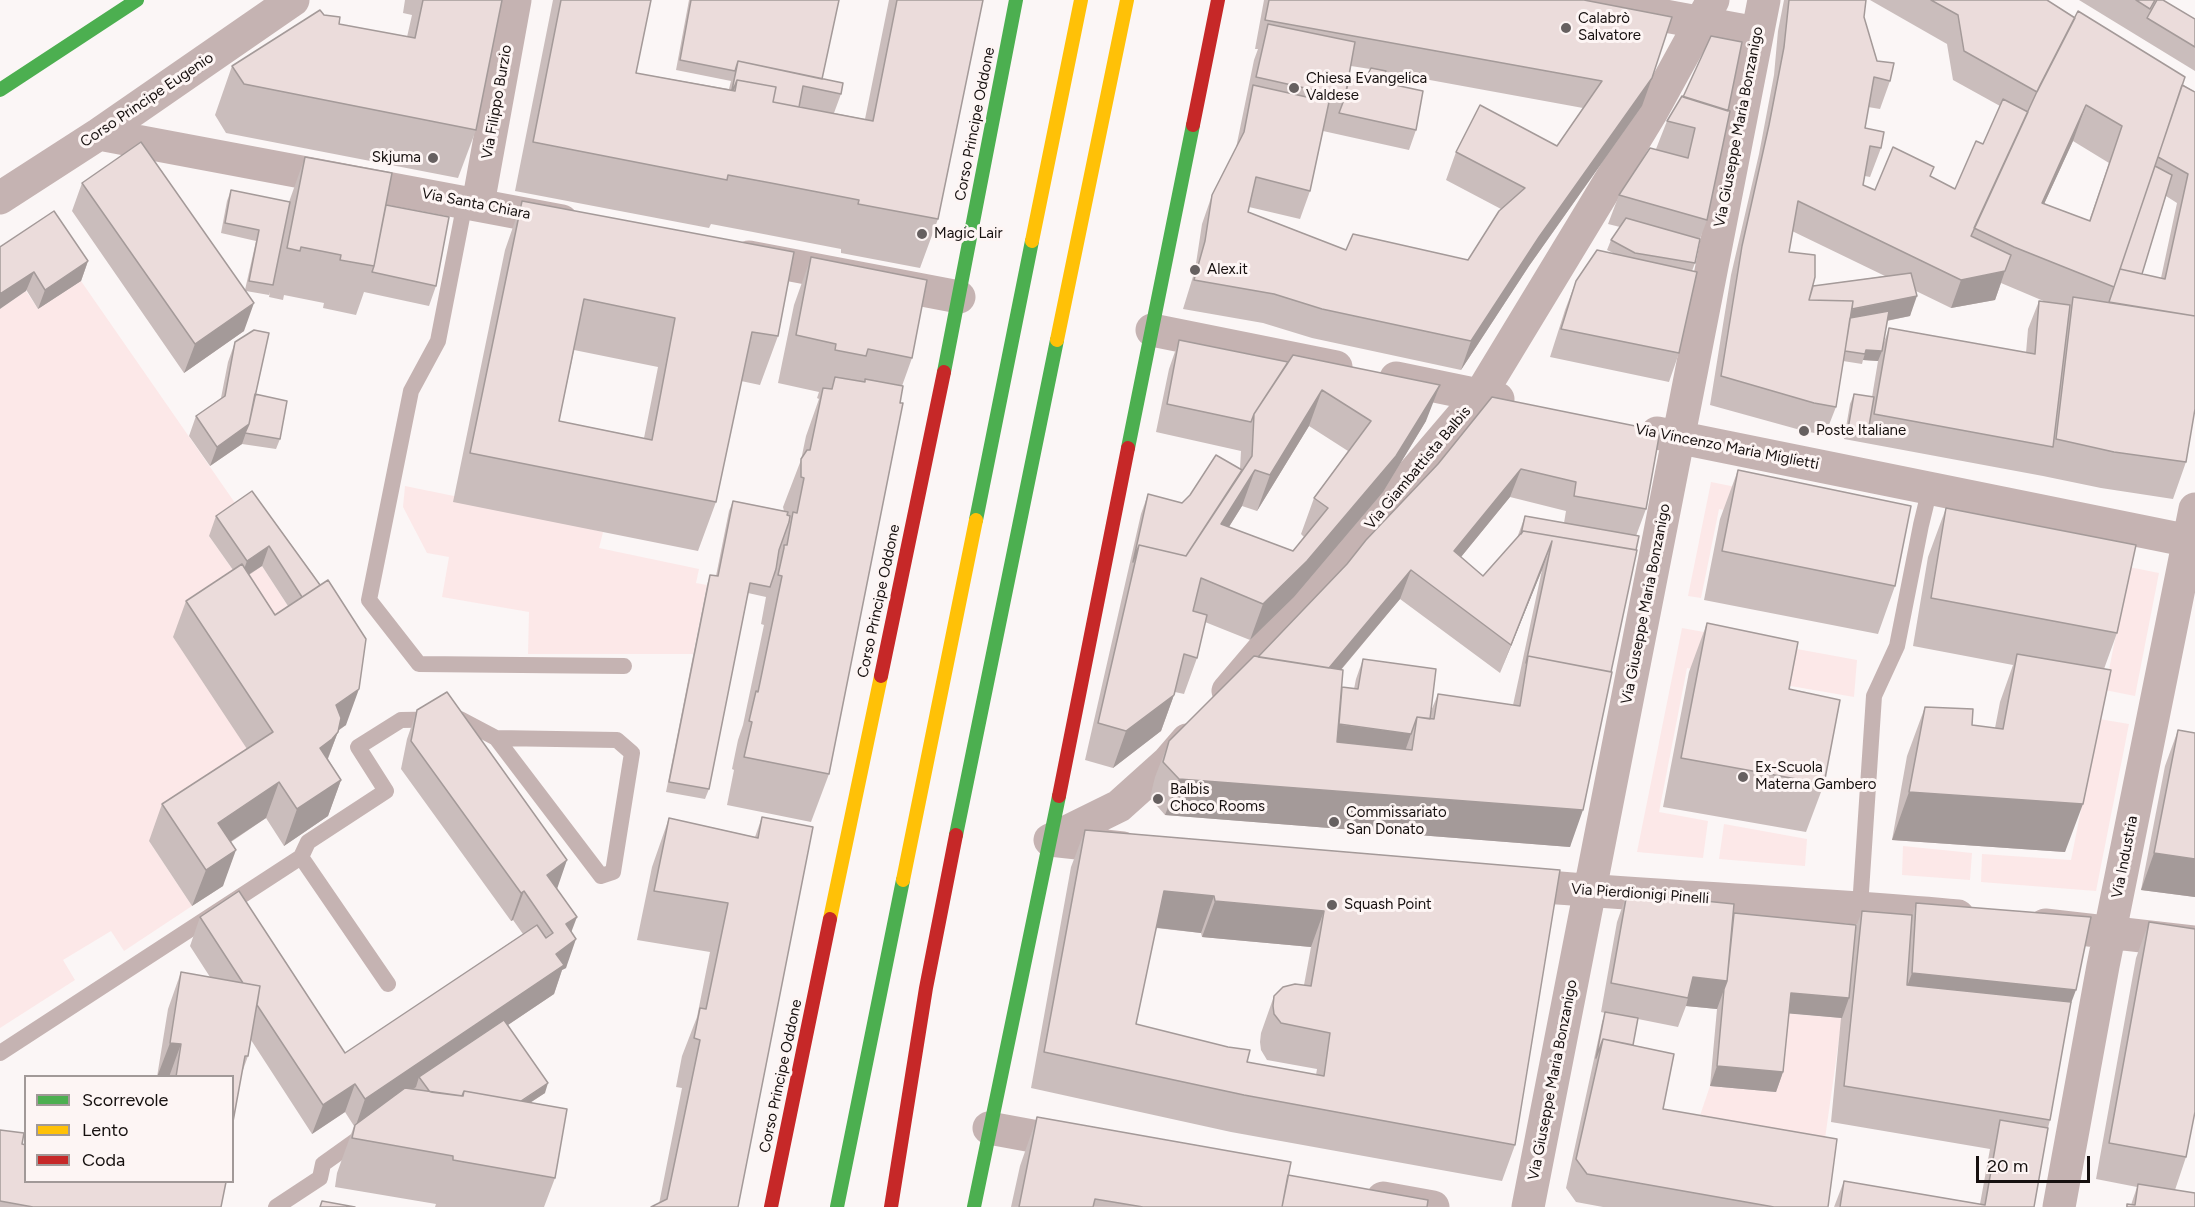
<!DOCTYPE html>
<meta charset="utf-8">
<style>
body{margin:0}
#map{position:relative;width:2195px;height:1207px;overflow:hidden;background:#fbf6f6;font-family:Figtree,sans-serif}
canvas{display:block}
.legend{position:absolute;left:24px;top:1075px;width:210px;height:108px;box-sizing:border-box;background:#fdf5f4;border:2px solid #a19998;margin:0;padding:8px 10px;list-style:none;font-size:18px;color:#16100f}
.legend li{display:flex;align-items:center;gap:12px;height:30px}
.legend b{width:30px;border:2px solid #a19998}
.scale{position:absolute;left:1976px;top:1156px;width:114px;height:27px;box-sizing:border-box;border:3px solid #16100f;border-top:0;padding-left:8px;font-size:18px;line-height:21px;white-space:nowrap;color:#16100f;-webkit-text-stroke:4px #fdf5f4;paint-order:stroke}
</style>
<div id="map">
<canvas width="2195" height="1207"></canvas>
<ul class="legend">
<li><b style="height:8px;background:#4caf50"></b>Scorrevole</li>
<li><b style="height:8px;background:#ffc107"></b>Lento</li>
<li><b style="height:8px;background:#c62828"></b>Coda</li>
</ul>
<div class="scale">20 m</div>
</div>
<script>
const g = document.querySelector('canvas').getContext('2d');
g.lineJoin = 'round';
function fill(path, color) { g.fillStyle = color; g.fill(path, 'evenodd'); }
function strokePath(path, color, width, dash) { g.strokeStyle = color; g.lineWidth = width; g.lineCap = dash ? 'butt' : 'round'; g.setLineDash(dash || []); g.stroke(path); }
function drawText(font, color, halo, rows, align = 'center') {
  g.font = font + ' Figtree,sans-serif'; g.lineWidth = 6; g.setLineDash([]); g.textBaseline = 'middle'; g.strokeStyle = halo; g.fillStyle = color; for (const [text, x, y, turn = 0] of rows) {
    g.save(); g.translate(x, y); g.rotate((+turn || 0) * Math.PI / 180); g.textAlign = isNaN(turn) ? turn : align; if (halo) g.strokeText(text, 0, 0); g.fillText(text, 0, 0); g.restore();
  }
}
fill(new Path2D(`
 M81 281 242 513 209 536 240 580 262 566 301 626 260 769 149 841 192 906 124 951 111 931 63 960 75 980 0 1028V309L26 291 38 309Z
 M1711 482 1810 502 1804 526 1719 509 1701 598 1688 596Z
 M405 486 454 496 603 532 599 548 699 569 696 583 707 585 693 654H528L529 612 442 597 449 557 427 553 403 507Z
 M2040 549 2159 573 2135 696 2105 690 2124 594Z
 M1682 628 1857 660 1854 697 1687 668 1659 812 1708 821 1703 858 1637 852Z
 M2099 719 2129 724 2096 891 1981 882 1982 854 2071 860Z
 M1724 824 1807 839 1805 866 1719 859Z
 M1903 846 1972 853 1970 880 1902 875Z
 M1783 1013 1842 1018 1822 1160 1691 1142 1710 1086 1776 1092Z`), '#fce8e8');
strokePath(new Path2D(`
 M465 202 438 341 411 391 369 600 419 664 624 666
 M1860 907 1874 696 1897 646 1921 525 1930 488
 M388 984 301 857 308 842 386 791 358 747 401 720 460 719 496 738 601 876 613 872 632 753 617 740 496 738
 M0 1053 301 857
 M276 1207 320 1178 323 1164 365 1134`), '#c5b3b2', 16);
strokePath(new Path2D(`
 M1579 0 1757 33
 M99 134 562 221
 M0 198 99 134 293 0
 M478 204 515 0
 M749 257 959 297
 M1152 330 1336 367
 M1396 378 1498 399
 M1657 433 2195 542
 M1228 691 1480 395 1651 113 1713 0
 M1050 840 1123 848
 M1050 840 1119 806 1168 762 1187 740
 M1512 884C1661 898 1809 902 1958 916
 M2045 925 2195 942
 M989 1128 1076 1144
 M1383 1198 1433 1207
 M1528 1207 1764 0
 M2059 1207 2103 966 2195 509`), '#c5b3b2', 33);
strokePath(new Path2D(`
 M0 90 137 0
 M944 372 1016 0
 M1128 448 1193 125
 M976 520 1032 241
 M956 835 1057 340
 M837 1207 903 880
 M974 1207 1059 796`), '#4caf50', 14);
strokePath(new Path2D(`
 M1032 241 1081 0
 M1057 340 1127 0
 M903 880 976 520
 M830 919 881 676`), '#ffc107', 14);
strokePath(new Path2D(`
 M1193 125 1218 0
 M881 676 944 372
 M1059 796 1128 448
 M771 1207 830 919
 M891 1207 926 988 956 835`), '#c62828', 14);
fill(new Path2D(`
 M405 0H502L476 130 458 178 226 133 215 115 232 66 324 15 339 24 407 37 412 15 403 13Z
 M553 0H651L636 73 729 89 731 81 676 70 689 0H839L822 79 841 94 834 113 865 119 889 0H983L938 219 920 268 841 253V249L753 232 711 224 709 228 515 191Z
 M1264 0H1584L1642 106 1529 266 1461 370 1312 338 1263 323 1183 309 1195 270 1202 224 1212 195 1236 148 1254 60 1258 49H1255ZM1351 66 1370 69 1364 82 1349 79ZM1386 72 1583 108 1557 146 1456 152 1446 180 1501 209 1468 260 1346 250 1248 212 1249 207 1300 219 1310 191 1323 131 1409 150 1416 130 1382 83Z
 M1784 0H1866L1864 17 1877 61 1890 81 1880 109 1868 107 1865 128 1881 148 1870 177 1865 176 1863 185 1875 190 1931 177 1955 189 1983 144 2000 106 1953 80 1947 44 1870 0H2047L2195 92 2186 462 2173 499 2101 488 2043 476 1844 439 1850 404 1854 394 1872 397 1878 361 1863 360 1862 364 1843 361 1836 407 1825 435 1804 431 1710 405 1731 275 1759 154 1774 75 1778 31ZM2073 141 2109 163 2089 221 2044 204ZM2166 196 2177 203 2161 278 2142 274ZM1792 231 1885 276 1813 286 1789 252ZM2001 283 2046 302 2039 301 2028 329 2026 353 1889 328 1883 345 1887 321 1910 316 1916 291 1951 308 1995 300Z
 M2079 0H2163L2195 19V71Z
 M1711 36 1707 220 1700 239 1695 263 1692 271 1679 353 1669 382 1550 357 1565 310 1576 281 1613 253 1607 250 1611 240 1620 227 1608 224 1619 195 1656 149 1667 121 1683 97Z
 M305 157 386 205 436 286 429 306 364 292 356 315 323 308 324 303 284 295 283 300 269 297 270 292 269 295 246 291 244 331 184 373 72 211 82 183 245 290 256 241 221 233 227 201 231 190 289 202Z
 M522 201 778 336 760 385 741 381 716 502 698 551 453 502 505 250ZM574 350 658 367 644 438 559 421Z
 M0 247 88 261 81 281 38 309Z
 M811 257 912 358 902 386 829 774 811 822 727 805 734 770 732 769 738 740 743 725 764 625 761 624 766 597 748 593 709 789 705 799 666 792 707 585 710 575 716 576 729 511 733 501 784 511 783 507 801 460 806 436 819 399 817 398 819 392 778 383 794 305Z
 M1179 340 1426 421 1383 492 1294 597 1250 640 1205 622 1197 658 1184 694 1175 692 1161 731 1113 768 1085 760 1141 514 1148 494 1182 503 1240 469 1241 451 1156 432 1169 369ZM1309 426 1348 451 1314 498 1301 534 1304 537 1293 551 1229 527 1242 506 1257 511Z
 M235 342 255 394 280 439 276 449 242 444 210 466 189 436 196 416 221 398 228 362Z
 M1492 397 1646 509 1636 536 1570 847 1165 815 1150 798 1155 777 1169 741 1258 657 1347 564 1438 464ZM1510 497 1566 511 1564 523 1525 516 1517 538 1483 576 1461 557ZM1542 570 1513 705 1438 694 1431 711 1363 659 1356 679 1354 689 1342 687 1341 670 1400 599 1500 673Z
 M1738 470 1895 586 1878 634 1704 600 1720 519Z
 M252 491 315 577 346 725 338 731 328 759 341 780 328 816 284 846 266 818 231 842 223 886 192 906 149 841 162 804 247 749 173 637 186 601 233 570 209 536 216 516ZM262 566 288 606 275 615 249 575Z
 M1946 508 2117 633 2104 669 2065 852 1892 840 1907 756 1925 707 1972 725 1995 728 2000 702 2013 665 1913 646 1928 557Z
 M1707 623 1789 689 1824 784 1806 832 1663 807 1689 672Z
 M417 710 557 889 571 932 566 968 562 970 554 994 508 1025 545 1093 530 1103 555 1178 544 1207H435L436 1204 335 1187 337 1173 354 1126 345 1112 312 1134 251 1040 248 1056 243 1070 232 1077H157L168 1009 181 972 210 977 190 946 200 917 345 1053 523 934 513 920 511 921 401 769 407 739Z
 M2178 730 2195 733V897L2141 890 2165 766Z
 M762 817 738 1207 659 1204 682 1088 676 1087 682 1056 697 1017 710 952 637 940 652 867 669 818 755 837Z
 M1085 830 1560 870 1515 1145 1502 1181 1231 1132 1031 1088 1071 867ZM1156 928 1201 933 1202 937 1311 947 1304 985 1274 996 1261 1033 1260 1042 1261 1050 1267 1060 1317 1069 1316 1075 1247 1062 1136 1024Z
 M1627 893 1734 913 1856 927 1862 911 1912 916 1916 903 2071 1002 2050 1120 2048 1128 2034 1207H1834L1844 1181 1980 1204 1990 1149 1831 1122 1841 1018 1789 1013 1783 1072 1776 1092 1710 1086 1717 1009 1686 1006 1678 1027 1638 1019 1633 1045 1663 1109 1828 1207H1603L1576 1202 1566 1188 1602 1022 1605 1013 1601 1012 1617 922Z
 M2149 922 2186 1157 2175 1190 2195 1207H2126L2127 1204 2131 1205 2137 1187 2096 1179 2136 958Z
 M1037 1117 1288 1175 1427 1207H1011L1020 1166Z
 M0 1130 22 1144 221 1207H0Z`), '#cabdbc');
fill(new Path2D(`
 M1652 78 1642 106 1529 266 1461 370 1471 341 1539 237Z
 M2086 105 2073 141 2028 239 2042 203Z
 M88 261 81 281 38 309 45 290Z
 M2005 271 1995 300 1951 308 1961 280Z
 M34 272 26 291 0 309V294Z
 M1917 296 1910 316 1845 329 1850 310Z
 M254 303 244 331 184 373 195 344Z
 M1866 350 1882 351 1878 361 1863 360Z
 M1440 385 1426 421 1383 492 1294 597 1250 640 1263 604Z
 M1322 390 1309 426 1257 511 1270 475Z
 M249 424 242 444 210 466 217 447Z
 M1521 469 1510 497 1443 579 1454 551Z
 M1255 470 1242 506 1208 560 1221 524Z
 M1552 541 1542 570 1500 673 1511 645Z
 M269 546 262 566 240 580 247 561Z
 M1411 570 1400 599 1312 704 1323 675Z
 M359 689 346 725 322 741 336 705Z
 M1174 695 1161 731 1113 768 1126 731Z
 M1334 724 1411 734 1404 754 1327 743Z
 M338 732 324 768 320 748Z
 M1179 779 1583 810 1570 847 1165 815Z
 M341 780 328 816 284 846 297 809Z
 M279 782 266 818 204 859 218 823Z
 M1909 792 2083 804 2065 852 1892 840Z
 M236 850 223 886 192 906 206 870Z
 M2154 853 2195 859V897L2141 890Z
 M567 860 557 889 547 875Z
 M524 891 513 920 511 921 521 893Z
 M1164 891 1214 896 1201 933 1151 927Z
 M1215 901 1324 911 1311 947 1202 937Z
 M577 917 566 946V924Z
 M576 939 566 968 562 970 554 994 423 1082 419 1077 416 1087 355 1128 365 1099Z
 M1912 973 2076 990 2058 1038 1894 1022Z
 M1693 977 1727 981 1717 1009 1686 1006 1688 998Z
 M1791 993 1849 998 1842 1018 1783 1013Z
 M170 1043 181 1044 169 1077H157Z
 M1717 1066 1783 1072 1776 1092 1710 1086Z
 M548 1083 545 1093 517 1111 519 1103Z
 M355 1084 345 1112 312 1134 323 1105Z`), '#a49a99');
const building = new Path2D(`
 M423 0H502L476 130 244 84 232 66 320 10 324 15 340 17 339 24 415 38Z
 M561 0H651L636 73 735 91 737 80 776 87 773 102 873 121 897 0H983L938 219 858 204 859 200 771 183 728 175 727 180 533 142Z
 M691 0H839L822 79 738 61 735 71 680 60Z
 M1269 0H1584L1672 17 1652 78 1539 237 1471 341 1322 309 1274 294 1194 280 1205 241 1212 195 1244 132 1253 85 1329 102 1310 191 1256 177 1248 212 1346 250 1353 234 1468 260 1499 211 1525 188 1456 152 1480 105 1557 146 1602 81 1265 20Z
 M1789 0H1866L1864 17 1877 61 1894 63 1890 81 1874 77 1865 128 1884 132 1881 148 1870 146 1863 185 1875 190 1893 147 1934 167 1930 176 1955 189 1976 141 1983 144 2003 99 2028 112 1971 236 2011 255 2005 271 1961 280 1798 201 1789 252 1815 255V277L1809 300 1853 301 1836 407 1814 403 1721 376 1742 246 1769 125 1784 47Z
 M1931 0H2047L2075 18 2037 92 1964 51 1958 15Z
 M2136 0H2155L2150 9Z
 M2157 0H2163L2195 19V47L2147 18Z
 M2078 11 2185 77 2114 287 2014 247 1974 228 2040 85ZM2086 105 2122 126 2090 221 2042 203Z
 M1268 24 1355 42 1345 97 1256 77Z
 M1711 36 1742 42 1728 111 1683 97Z
 M738 61 843 83 841 94 803 86 799 107 773 102 776 87 737 80 733 90H732Z
 M1371 68 1386 71 1381 82 1423 91 1416 130 1339 113 1345 97 1349 79 1364 82Z
 M2182 85 2195 92V316L2109 302 2120 269 2165 279 2188 174 2158 157Z
 M1682 96 1730 111 1707 220 1619 195 1650 148 1688 158 1695 128 1667 121Z
 M141 142 254 303 195 344 82 183Z
 M305 157 392 173 374 266 340 260 341 255 301 247 300 251 287 248Z
 M2155 166 2172 175 2142 274 2120 269Z
 M231 190 290 202 273 285 249 281 259 230 225 223Z
 M522 201 794 252 778 336 752 332 716 502 470 453ZM584 299 675 318 652 440 559 421Z
 M386 205 449 217 436 286 372 272 374 266Z
 M54 211 88 261 45 290 34 272 0 294V247Z
 M1626 218 1700 239 1695 263 1635 253 1611 240Z
 M1597 250 1697 272 1679 353 1561 329 1576 281Z
 M811 257 927 280 912 358 868 349 866 356 835 350 836 344 796 335Z
 M1911 273 1917 296 1852 309 1853 301 1809 300 1813 286Z
 M2073 297 2195 316V409L2186 462 2114 452 2056 439Z
 M2039 301 2070 305 2053 447 1874 414 1889 328 2035 354Z
 M1889 311 1882 351 1866 350 1865 354 1845 351 1850 318Z
 M254 330 269 333 249 424 217 447 196 416 225 396 235 342Z
 M1179 340 1288 362 1254 414 1251 422 1167 404Z
 M1293 355 1440 385 1396 456 1307 561 1263 604 1201 578 1193 611 1207 615 1197 658 1184 654 1174 695 1126 731 1098 723 1139 545 1186 556 1252 456 1254 414ZM1322 390 1371 421 1314 498 1328 508 1293 551 1221 524 1255 470 1270 475Z
 M835 377 865 382V379L903 386 900 403H903L829 774 744 757 752 722 749 721 756 691 758 692 782 576 778 575 784 548V545H787L793 512 797 513 804 478 801 477V459L807 450H810L823 388 832 389Z
 M255 394 287 401 280 439 245 433 249 424Z
 M1854 394 1874 397 1868 432 1848 429Z
 M1492 397 1660 431 1646 509 1574 496 1576 482 1521 469 1454 551 1483 576 1523 531 1637 550 1611 672 1528 656 1526 663 1552 541 1511 645 1411 570 1329 668 1258 657 1347 564 1366 540 1438 464Z
 M1216 455 1242 470 1186 556 1139 545 1133 562 1148 494 1182 503 1190 495Z
 M1738 470 1911 506 1895 586 1722 551Z
 M252 491 320 585 302 597 269 546 247 561 216 516Z
 M733 501 788 512 787 515 790 516 789 522 779 550 776 569 770 587 750 583 709 789 669 782 710 575 718 576Z
 M1946 508 2136 545 2117 633 1931 598Z
 M1525 516 1639 536 1636 550 1523 531 1521 534Z
 M242 564 275 615 328 580 366 639 359 689 336 705 341 718 338 732 332 739 320 748 341 780 297 809 279 782 218 823 236 850 206 870 162 804 273 732 186 601Z
 M1707 623 1798 642 1789 689 1840 700 1824 784 1681 758Z
 M2017 654 2111 670 2083 804 1909 792 1925 707 1973 709 1972 725 2003 729Z
 M1254 656 1343 670 1337 742 1412 750 1417 717 1434 719 1438 694 1520 706 1528 656 1612 672 1583 810 1179 779 1163 762 1169 741Z
 M1363 659 1436 669 1430 719 1417 717 1411 734 1339 724 1342 687 1358 689Z
 M447 692 567 860 547 875 577 917 566 924 576 939 556 954 564 965 365 1099 355 1084 323 1105 257 1005 260 986 243 983 200 917 239 891 345 1053 537 925 546 938 553 933 524 891 521 893 411 741 417 710Z
 M2178 730 2195 733V859L2154 853Z
 M762 817 813 827 738 1207H651L667 1199 700 1040 694 1038 700 1008 706 1009 728 903 654 891 669 818 758 838Z
 M1085 830 1560 870 1515 1145 1244 1095 1044 1052ZM1164 891 1214 896 1215 901 1324 911 1311 986 1295 984 1283 987 1274 996 1273 1006 1274 1014 1281 1023 1330 1033 1324 1076 1247 1062 1250 1050 1228 1047 1136 1024Z
 M1627 893 1734 904 1727 981 1693 977 1688 998 1611 983Z
 M1916 903 2091 917 2076 990 1912 973Z
 M1862 911 1912 915 1907 985 2071 1002 2050 1120 1844 1086Z
 M1734 913 1856 925 1849 998 1791 993 1783 1072 1717 1066 1724 989 1727 981Z
 M2149 922 2195 929V1112L2186 1157 2109 1143Z
 M181 972 260 986 248 1056H245L232 1127V1077H176L181 1044 170 1043Z
 M1605 1012 1638 1018 1633 1045 1603 1039 1596 1058Z
 M504 1020 548 1083 521 1101 464 1091 462 1096 430 1092 419 1077Z
 M1603 1039 1674 1054 1663 1109 1837 1139 1828 1207H1774L1587 1174 1576 1159Z
 M405 1088 463 1096 464 1091 567 1109 555 1178 453 1160V1156L352 1138 355 1125Z
 M1037 1117 1291 1162 1282 1207H1143L1095 1199 1093 1207H1019Z
 M2000 1120 2048 1128 2034 1207H1840L1844 1181 1985 1205Z
 M0 1130 24 1133 22 1144 26 1145V1182H226L221 1207H33L0 1201Z
 M1288 1175 1428 1200 1427 1207H1282Z
 M2138 1184 2195 1193V1207H2127V1204L2135 1205Z
 M322 1201 355 1207H320Z`);
fill(building, '#ebdcdb');
strokePath(building, '#a49a99', 1.5);
for (const [x, y, r, color] of [
 [1566,28,6,"#666060"],
 [1294,88,6,"#666060"],
 [433,158,6,"#666060"],
 [922,234,6,"#666060"],
 [1195,270,6,"#666060"],
 [1804,431,6,"#666060"],
 [1743,777,6,"#666060"],
 [1158,799,6,"#666060"],
 [1334,822,6,"#666060"],
 [1332,905,6,"#666060"]
]) { const dot = new Path2D(); dot.arc(x, y, r, 0, 2 * Math.PI); g.fillStyle = color; g.fill(dot); strokePath(dot, '#fdf5f4', 2); }
drawText('15px', '#16100f', '#fdf5f4', [
 ["Calabrò",1578,19],
 ["Salvatore",1578,36],
 ["Chiesa Evangelica",1306,79],
 ["Valdese",1306,96],
 ["Skjuma",421,158,"right"],
 ["Magic Lair",934,234],
 ["Alex.it",1207,270],
 ["Poste Italiane",1816,431],
 ["Ex-Scuola",1755,768],
 ["Materna Gambero",1755,785],
 ["Balbis",1170,790],
 ["Choco Rooms",1170,807],
 ["Commissariato",1346,813],
 ["San Donato",1346,830],
 ["Squash Point",1344,905]
], 'left');
drawText('15px', '#16100f', '#fdf5f4', [
 ["Corso Principe Eugenio",147,100,-34],
 ["Via Filippo Burzio",497,102,-80],
 ["Corso Principe Oddone",975,124,-79],
 ["Via Giuseppe Maria Bonzanigo",1739,127,-79],
 ["Via Santa Chiara",476,204,11],
 ["Via Vincenzo Maria Miglietti",1727,447,11],
 ["Via Giambattista Balbis",1418,468,-50],
 ["Corso Principe Oddone",879,601,-78],
 ["Via Giuseppe Maria Bonzanigo",1646,604,-79],
 ["Via Industria",2125,857,-79],
 ["Via Pierdionigi Pinelli",1640,894,4],
 ["Corso Principe Oddone",781,1076,-78],
 ["Via Giuseppe Maria Bonzanigo",1553,1080,-79]
]);
</script>
